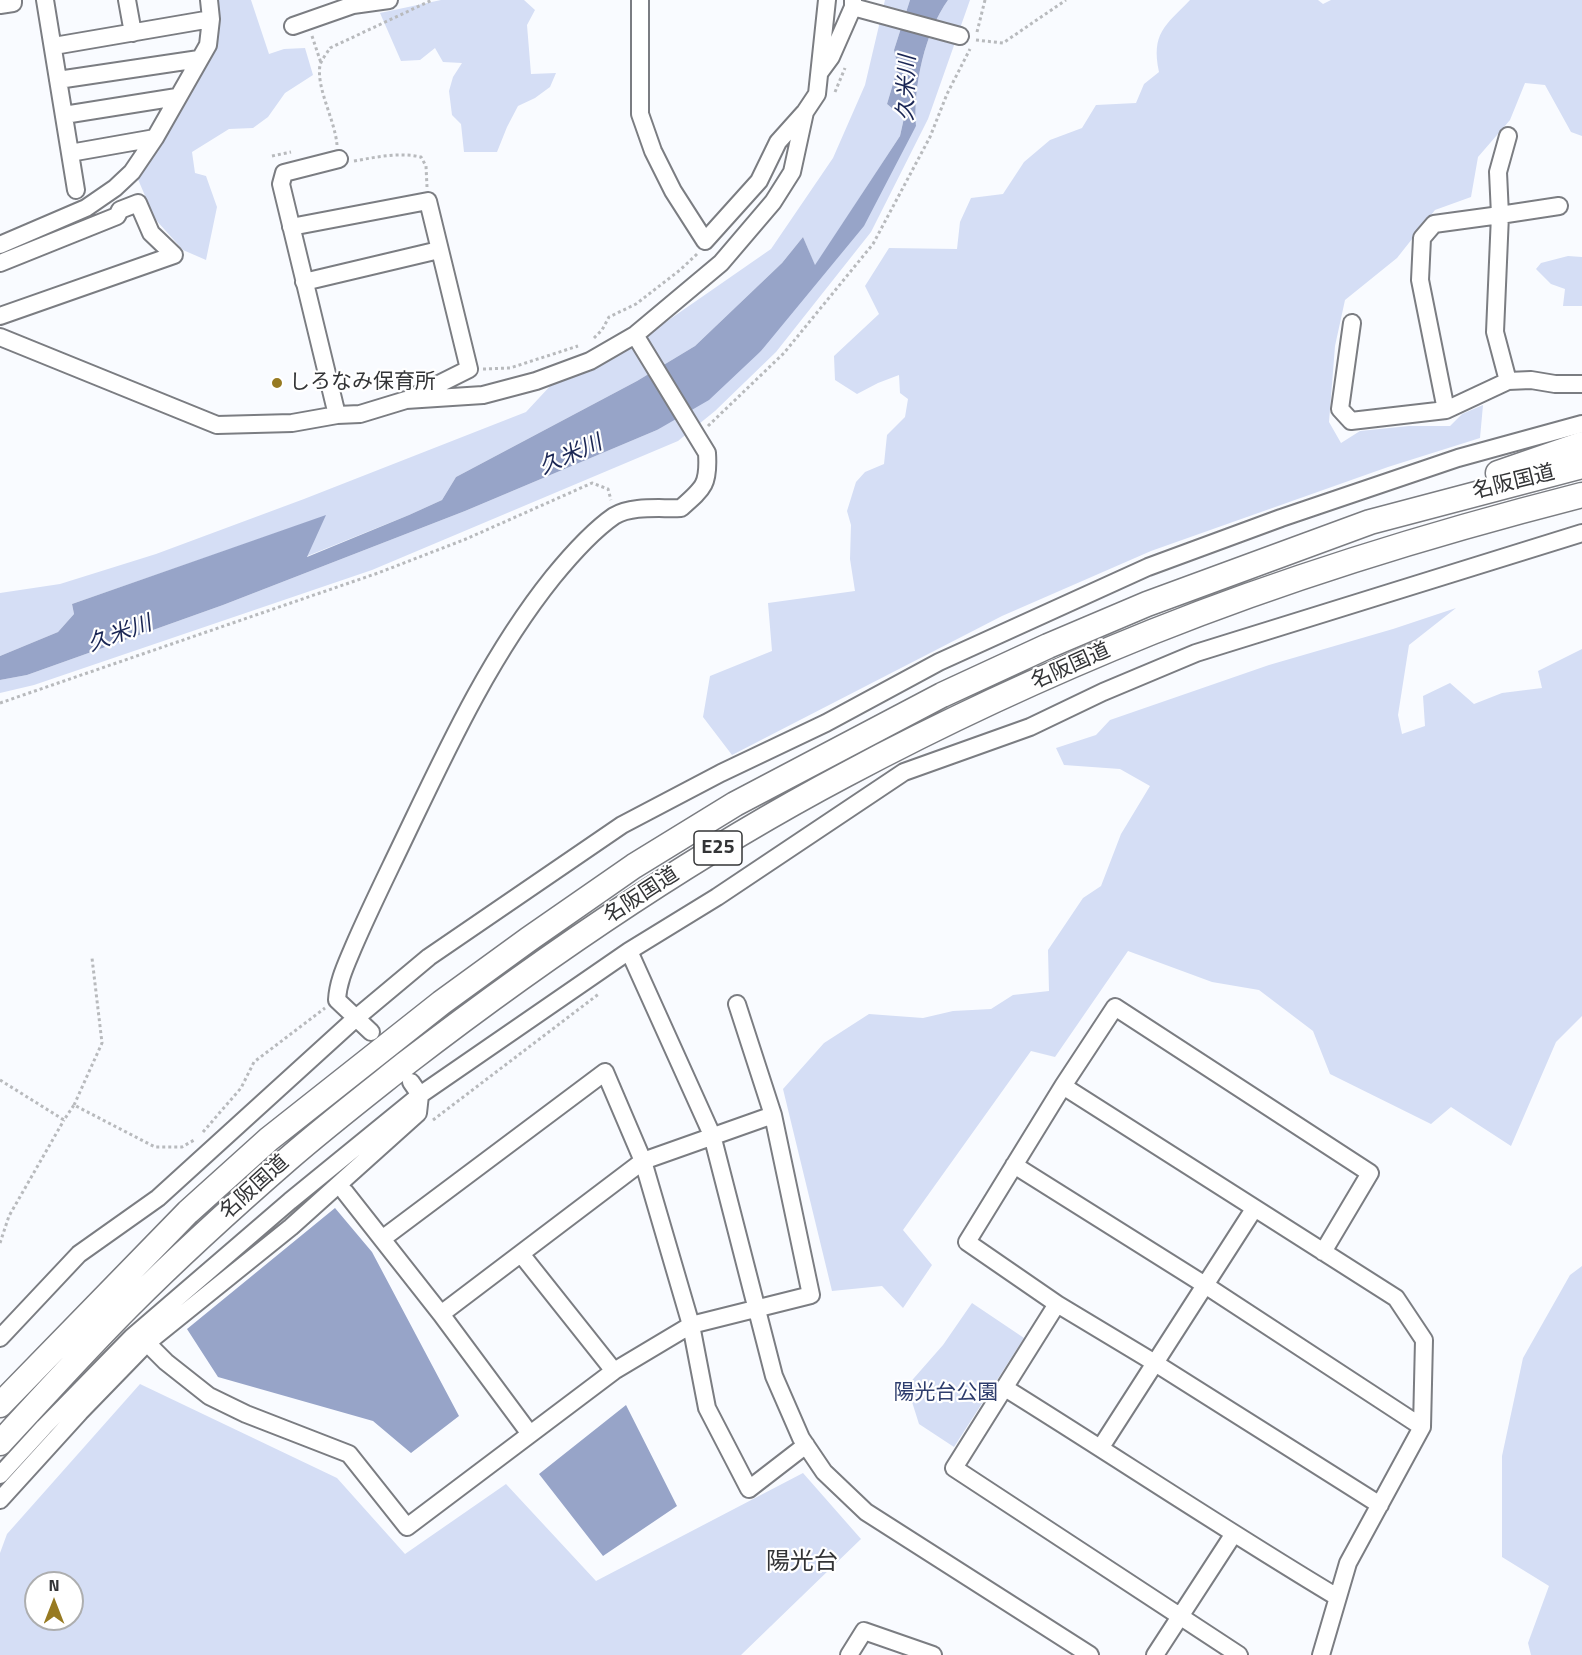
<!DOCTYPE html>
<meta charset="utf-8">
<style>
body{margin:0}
#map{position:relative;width:1582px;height:1655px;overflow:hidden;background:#f9fbff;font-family:"Titillium Web",sans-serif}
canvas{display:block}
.north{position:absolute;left:24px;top:1571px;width:60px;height:60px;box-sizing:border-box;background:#fff;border:2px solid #adaeaf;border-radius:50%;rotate:0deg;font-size:16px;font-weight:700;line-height:24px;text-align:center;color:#333436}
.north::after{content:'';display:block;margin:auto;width:21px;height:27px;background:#977a22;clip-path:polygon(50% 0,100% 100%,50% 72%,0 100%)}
</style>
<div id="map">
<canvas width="1582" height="1655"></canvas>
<div class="north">N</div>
</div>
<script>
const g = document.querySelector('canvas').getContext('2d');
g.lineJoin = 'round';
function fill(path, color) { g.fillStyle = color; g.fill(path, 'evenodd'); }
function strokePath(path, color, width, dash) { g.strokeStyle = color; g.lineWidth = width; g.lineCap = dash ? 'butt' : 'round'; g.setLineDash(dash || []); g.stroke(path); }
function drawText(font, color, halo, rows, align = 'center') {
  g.font = font + ' "Titillium Web","Noto Sans JP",sans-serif'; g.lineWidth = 4.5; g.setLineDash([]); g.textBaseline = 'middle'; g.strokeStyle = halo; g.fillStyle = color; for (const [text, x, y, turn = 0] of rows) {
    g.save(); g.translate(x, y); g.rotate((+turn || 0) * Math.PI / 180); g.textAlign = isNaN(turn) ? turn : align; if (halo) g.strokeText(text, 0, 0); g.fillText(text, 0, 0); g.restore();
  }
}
fill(new Path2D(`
 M216 0H251L269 54 284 49 305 48 313 75 285 93 268 117 253 128 229 129 192 152 195 173 206 176 217 207 206 260 183 250 155 219 137 177 162 144 184 101Z
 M441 0H524L535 10 527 25 531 74 556 73 550 87 535 98 518 106 507 127 497 152H464L461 124 452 115 449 91 453 77 462 63 443 62 435 48 420 60 401 61 380 13Z
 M885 0H910L894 50 898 67 887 104 904 118 900 136 815 266 803 237 782 263 695 346 637 381 456 477 442 500 409 515 305 557 325 516 72 604 74 614 58 632 0 656V593L60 584 156 554 304 499 526 412 552 384 624 351 771 249 833 158 865 85Z
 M948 0H970L928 119 871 232 776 352 715 411 678 441 372 570 34 685 0 693V680L27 675 223 605 465 511 657 430 761 351 916 126C913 86 925 32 948 0Z
 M1190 0H1318L1323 4 1331 0H1582V136L1571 132 1545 85 1525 83 1510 120 1478 157 1471 197 1435 210 1397 258 1345 300 1335 346 1329 422 1341 443 1360 431 1409 426H1450L1462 414 1483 405 1480 438 1388 467 1151 551 1002 616 732 755 703 717 710 676 772 651 768 603 855 591 850 559 851 525 847 511 856 482 865 472 884 464 887 435 905 417 908 399 900 393 899 375 878 383 857 394 835 380 834 356 879 314 865 286 889 248 957 249 960 222 971 198 1003 194 1024 162 1050 140 1082 128 1096 105 1136 103 1144 84 1159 72C1151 33 1165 26 1190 0Z
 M1568 256 1582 257V306H1563L1565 289 1551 284 1536 269 1541 263Z
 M1456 608 1409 645 1398 715 1402 734 1425 726 1423 696 1450 683 1474 704 1502 693 1542 688 1538 671 1582 649V1016L1556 1042 1511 1146 1451 1107 1431 1124 1330 1074 1313 1031 1259 990 1212 982 1128 951 1055 1057 1031 1051 903 1230 932 1265 903 1308 882 1286 832 1291 783 1089 824 1043 869 1014 923 1018 953 1011 991 1009 1013 995 1049 991 1048 950 1083 898 1101 886 1121 834 1150 786 1120 769 1064 765 1056 748 1096 735 1110 720 1269 665 1393 629Z
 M1582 1266V1655H1531L1528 1643 1549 1586 1502 1557V1456L1523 1358 1570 1275Z
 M972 1303 1024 1338 954 1447 919 1424 907 1386 943 1345Z
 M140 1384 337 1478 405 1554 506 1484 596 1581 803 1473 861 1539 741 1655H0V1553L7 1534ZM36 1583H72V1619H36Z`), '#d5def5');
fill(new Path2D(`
 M910 0H948C925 32 913 86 916 126L864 226 761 351 709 400 657 430 465 511 223 605 27 675 0 680V656L58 632 74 614 72 604 326 515 307 557 409 515 442 500 456 477 637 381 695 346 782 263 803 237 815 265 900 136 904 118 887 104 898 67 894 50Z
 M335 1208 372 1252 459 1416 411 1453 373 1421 218 1377 187 1329Z
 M626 1405 677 1506 603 1556 539 1474Z`), '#97a4c8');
const minor = new Path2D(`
 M45 0 76 190
 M127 0 133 33
 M640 0V114L653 151 673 191 705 241 759 181 778 142 804 113
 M0 5 13 3V0
 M853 7 960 36
 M293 26 353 5 389 0
 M54 46 211 19
 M820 72 831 57 853 7V0
 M58 80 199 59
 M64 115 177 97
 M1508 136 1498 172 1500 215 1559 206
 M70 153 155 138
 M291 227 428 201 469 369 415 396
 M0 245 86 208 115 188 132 172 155 138 208 45 211 19 209 0
 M0 263 117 216 120 210 138 203 151 233 174 255 0 316
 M304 282 439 250
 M1352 323 1340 409 1351 421 1446 410 1508 381 1531 380 1555 384H1582
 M0 337 217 425 292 423 337 415 360 414 406 400 483 395 536 381 590 361 635 335 721 263 773 202 792 172 805 112 817 94 827 0
 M1446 410 1420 280 1422 238 1434 224 1500 215 1495 332 1508 381
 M337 415 281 184 284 173 339 159
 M629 951 712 1135 774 1376 801 1438 824 1472 866 1512 1090 1655
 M371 1032 337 1000C338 981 346 965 353 948 365 920 378 893 391 866 439 767 484 663 553 577 571 555 591 532 614 516 632 505 661 509 681 508 704 488 709 484 707 453L635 335
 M1063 1086 1396 1298 1424 1340 1422 1427 1348 1563 1321 1655
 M1014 1165 1205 1285 1422 1427
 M345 1192 441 1314
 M382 1239 605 1072 643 1161 691 1325 707 1408 749 1489 806 1445
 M521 1254 614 1371
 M1057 1304 1155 1363 1380 1505
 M0 1338 79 1254 158 1198 356 1018 429 957 622 825 721 773 826 723 939 662 1148 567 1281 518 1458 458 1582 424
 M147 1343 166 1362 209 1396 246 1414 349 1454 407 1527 614 1371 691 1325 811 1295 773 1115 737 1004
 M1005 1388C1116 1457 1225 1530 1337 1597
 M530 1434 441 1314 643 1161 773 1115
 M1101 1447 1254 1209
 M0 1475 44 1427 132 1337 290 1201 420 1095 629 951 717 897 904 772 1030 727 1103 692 1196 653 1582 533
 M0 1500 80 1412 147 1343 291 1227 418 1113 420 1095 411 1082
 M849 1655 864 1631 933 1655
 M1155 1655 1233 1535
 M1239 1655 954 1468 1057 1304 967 1242 1063 1086 1115 1007 1370 1173 1323 1252`);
const highway = new Path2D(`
 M1498 473 1582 444
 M0 1405 188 1212 269 1139 441 1003 529 939 634 866 735 804 942 695 1048 646 1147 604 1370 522 1582 466
 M0 1443C43 1397 85 1350 129 1306 180 1255 234 1206 288 1159 326 1126 366 1095 405 1064 544 957 690 857 845 775 944 722 1048 674 1152 632 1292 576 1437 532 1582 495`);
strokePath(minor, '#7b7d82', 20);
strokePath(highway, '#7b7d82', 27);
strokePath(new Path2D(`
 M977 32 985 0
 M312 36 321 63
 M976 40 1003 43 1066 0
 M835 92 845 68
 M337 145C335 120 316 88 320 65 322 59 327 53 330 48L432 0
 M272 156 291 152
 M354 161C377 157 399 152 421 157L426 166 427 187
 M594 338 602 330 609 317 636 304 680 270 697 254
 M483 369 510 368 578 346
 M708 426 784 353 873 244 930 137 947 94 970 49
 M0 703 378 573 466 539 592 483 608 489 611 500
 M0 1080 64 1120 74 1105 155 1147H182L196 1139
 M74 1105 102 1043 92 958
 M433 1120 600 993
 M203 1132 241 1088 254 1062 325 1008
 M0 1243 9 1216 64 1120`), '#b8babd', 3, [3, 3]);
strokePath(minor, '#fff', 16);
strokePath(highway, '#fff', 24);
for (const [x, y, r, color] of [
 [277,383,6,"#977a22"]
]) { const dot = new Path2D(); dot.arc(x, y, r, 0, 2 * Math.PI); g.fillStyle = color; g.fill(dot); strokePath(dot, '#fff', 2); }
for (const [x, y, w] of [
 [718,848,48]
]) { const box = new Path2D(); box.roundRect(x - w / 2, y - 17, w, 34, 4.5); g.fillStyle = '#fff'; g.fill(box); strokePath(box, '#333436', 1.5); }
drawText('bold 20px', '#333436', null, [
 ["E25",718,848]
]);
drawText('21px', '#333436', '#fff', [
 ["しろなみ保育所",289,383]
], 'left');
drawText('21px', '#333436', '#fff', [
 ["名阪国道",1514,483,-14],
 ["名阪国道",1071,667,-24],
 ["名阪国道",642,896,-33],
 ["名阪国道",255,1188,-42]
]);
drawText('21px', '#2e3d6d', '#fff', [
 ["陽光台公園",946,1394]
]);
drawText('italic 22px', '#1a2654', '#fff', [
 ["久米川",908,88,-88],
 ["久米川",571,456,-24],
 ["久米川",120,635,-20]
]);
drawText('24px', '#333436', '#fff', [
 ["陽光台",802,1563]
]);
</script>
